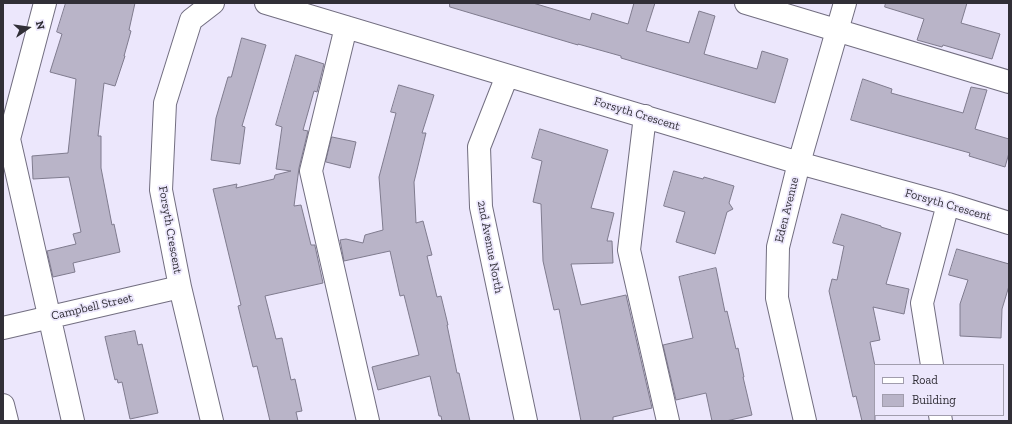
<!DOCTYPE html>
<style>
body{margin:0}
#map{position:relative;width:1012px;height:424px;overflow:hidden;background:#ece7fc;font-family:"Zilla Slab",serif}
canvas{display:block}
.frame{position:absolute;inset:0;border:4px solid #312f37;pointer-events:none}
.legend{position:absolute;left:874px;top:364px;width:130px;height:52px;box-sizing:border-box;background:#ece7fc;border:1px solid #a19dad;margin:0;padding:5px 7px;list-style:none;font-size:12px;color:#312f37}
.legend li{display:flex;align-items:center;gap:8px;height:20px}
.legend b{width:20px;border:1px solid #a19dad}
.north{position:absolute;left:8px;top:8px;width:40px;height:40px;-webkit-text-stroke:3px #ece7fc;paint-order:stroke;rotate:77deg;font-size:11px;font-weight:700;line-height:16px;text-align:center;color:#312f37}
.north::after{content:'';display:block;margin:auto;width:14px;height:18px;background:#312f37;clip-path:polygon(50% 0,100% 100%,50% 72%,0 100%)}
</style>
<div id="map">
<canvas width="1012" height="424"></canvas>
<div class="frame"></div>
<ul class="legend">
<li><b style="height:5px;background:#fff"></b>Road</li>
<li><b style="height:11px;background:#b9b4c8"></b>Building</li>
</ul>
<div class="north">N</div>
</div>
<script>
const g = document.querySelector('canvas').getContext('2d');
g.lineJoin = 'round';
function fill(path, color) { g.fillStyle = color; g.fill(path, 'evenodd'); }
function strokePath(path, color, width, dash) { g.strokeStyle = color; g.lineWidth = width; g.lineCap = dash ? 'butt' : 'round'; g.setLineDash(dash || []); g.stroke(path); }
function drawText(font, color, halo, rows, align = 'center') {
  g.font = font + ' "Zilla Slab",serif'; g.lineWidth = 3.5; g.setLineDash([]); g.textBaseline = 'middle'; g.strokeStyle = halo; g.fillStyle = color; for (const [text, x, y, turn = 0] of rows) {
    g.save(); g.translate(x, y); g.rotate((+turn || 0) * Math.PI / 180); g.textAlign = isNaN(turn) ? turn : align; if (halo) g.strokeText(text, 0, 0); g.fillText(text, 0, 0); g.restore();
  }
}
const building = new Path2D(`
 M66 3H135L129 30 131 31 124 56H125L115 86 104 83 98 136H101V168L112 225 114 224 120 252 73 263 75 272 53 277 47 251 76 244 73 234 81 232 69 177 33 179 32 156 68 153 76 79 50 72 62 34 57 32Z
 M450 3H533L590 20 592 13 628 24 634 3H655L646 31 689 43 699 11 715 16 704 54 757 69 762 51 788 59 775 103 621 58V56L578 44V45L450 7Z
 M886 3H967L961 23 1000 34 992 59 943 45 942 47 917 40 924 19 885 7Z
 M242 38 266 45 242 126 245 127 240 164 211 160 216 118 228 77H231Z
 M296 55 324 64 317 92 314 91 303 130 308 131 299 168 294 206 301 205 311 245H315V246L323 283 265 296 276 339 282 338 291 380 295 379 302 411 296 412 298 421H270L257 366 253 367 238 306 241 305 213 189 237 184 236 188 274 179 275 175 291 171 276 169 282 127 276 125Z
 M863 79 892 89 891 93 963 113 971 87 987 90 975 129 1009 139V153L1005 167 969 156 970 153 851 120Z
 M399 85 434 95 422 133H426L414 182 416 223 423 221 432 255 427 256 437 297 441 296 448 325H447L457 373H459L470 421H442L441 416H439L430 376 378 390 372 367 419 355 404 295 400 296 390 251 344 261 340 240 346 239 363 243 365 235 383 230 379 177 396 113 391 112Z
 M540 129 608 150 591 208 614 213 607 241H612L613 263 571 264 581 305 626 295 652 408 613 417V421H581L559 309 554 310 543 261 541 204 533 202 542 161 532 158Z
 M332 137 356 142 350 168 326 162Z
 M674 171 703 179 704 177 734 186 729 203 733 209 727 212 715 254 676 242 685 212 664 206Z
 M842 214 881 226V227L901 233 886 284 909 289 904 314 873 307 880 340 870 342 875 366V421H862L856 396 853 397 829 291 832 279 837 280 844 246 833 243Z
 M957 249 1009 264V286L1002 309 1001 338 960 336V304L968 280 949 275Z
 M716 268 725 312 727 311 736 349 738 348 744 377H743L752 415 726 421H712L706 393 676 400 663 345 693 338 679 277Z
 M135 331 138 345 142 344 158 413 130 419 122 382 118 383 117 379 115 380 105 337Z`);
fill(building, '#b9b4c8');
strokePath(building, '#7f7b8e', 1);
const minor = new Path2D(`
 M45 3 9 139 73 421
 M266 3 799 163 948 204 1009 223
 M746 3 1009 82
 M346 27 311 171 368 421
 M507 76 479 147 481 207 526 421
 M645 116 629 250 668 421
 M3 328 180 287
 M932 365 922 303 948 204
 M940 415 941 421
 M212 421 180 287 161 190 165 103 191 20 213 3
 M805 421 777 298 778 247 799 163 845 3`);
const major = new Path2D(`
 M3 405 7 421`);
strokePath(minor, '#726e80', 24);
strokePath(major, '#726e80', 24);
strokePath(minor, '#fff', 22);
strokePath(major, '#fff', 22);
drawText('12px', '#312f37', '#ece7fc', [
 ["Forsyth Crescent",637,114,17],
 ["Forsyth Crescent",948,205,16],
 ["Eden Avenue",787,210,-76],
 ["Forsyth Crescent",170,230,80],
 ["2nd Avenue North",490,247,79],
 ["Campbell Street",92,307,-13]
]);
</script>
